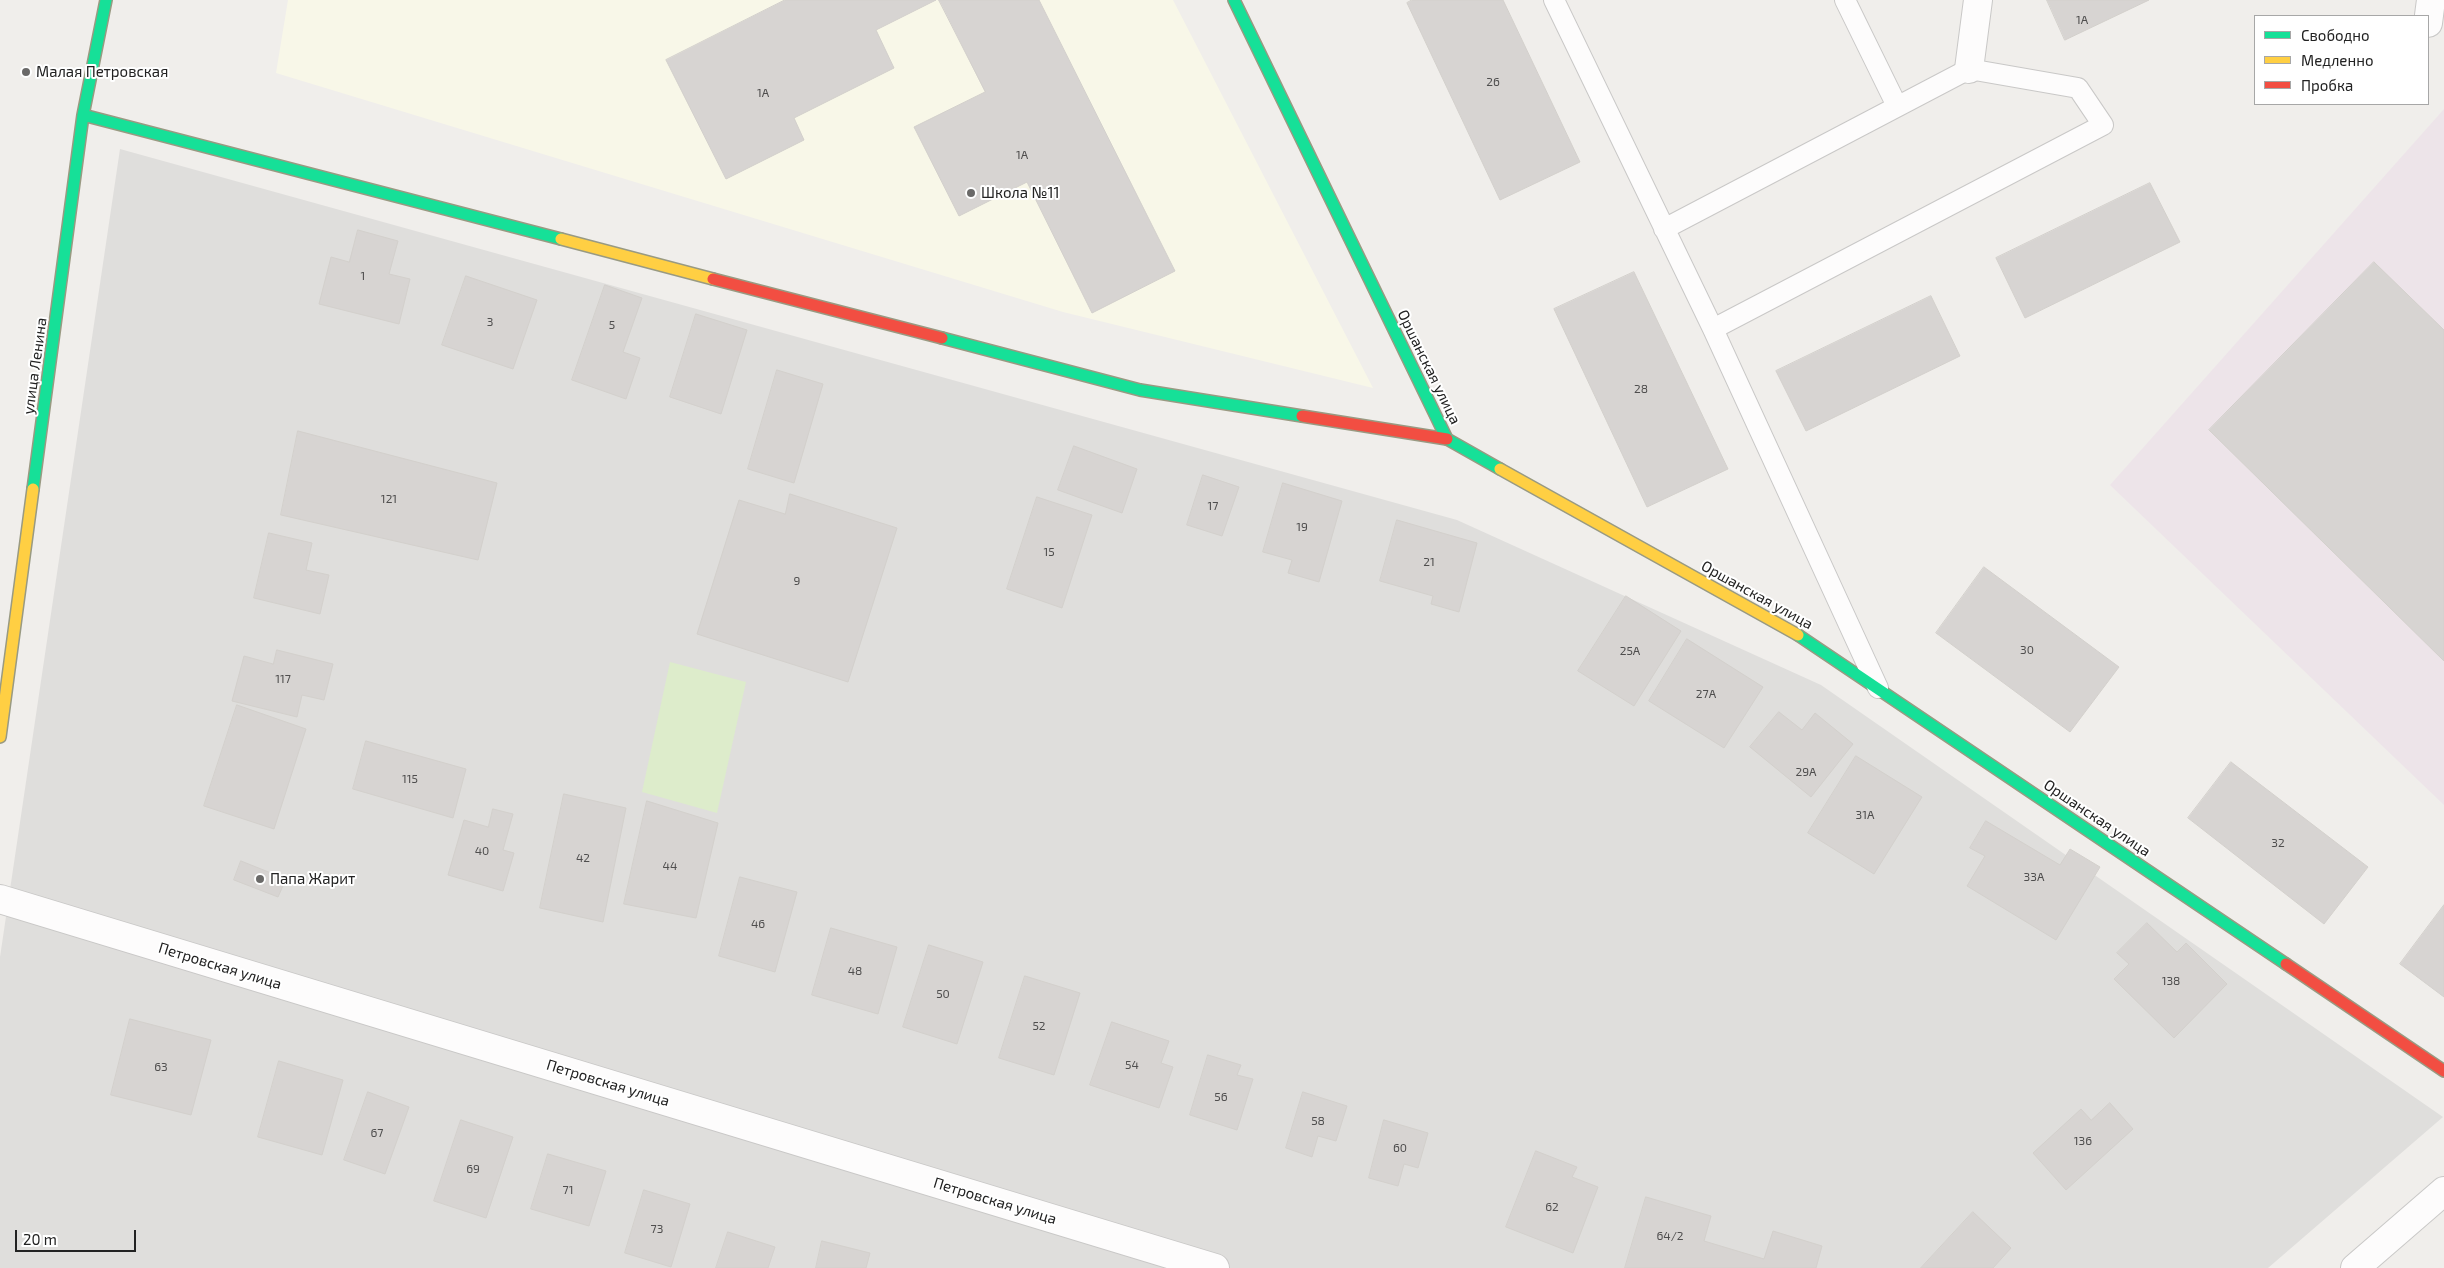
<!DOCTYPE html>
<meta charset="utf-8">
<style>
body{margin:0}
#map{position:relative;width:2444px;height:1268px;overflow:hidden;background:#f0eeeb;font-family:"Exo 2",sans-serif}
canvas{display:block}
.legend{position:absolute;left:2254px;top:15px;width:175px;height:90px;box-sizing:border-box;background:#fff;border:1px solid #a7a7a7;margin:0;padding:6px 9px;list-style:none;font-size:15px;color:#222}
.legend li{display:flex;align-items:center;gap:10px;height:25px}
.legend b{width:25px;border:1px solid #a7a7a7}
.scale{position:absolute;left:15px;top:1230px;width:121px;height:22px;box-sizing:border-box;border:2px solid #222;border-top:0;padding-left:6px;font-size:15px;line-height:18px;white-space:nowrap;color:#222;-webkit-text-stroke:4px #fff;paint-order:stroke}
</style>
<div id="map">
<canvas width="2444" height="1268"></canvas>
<ul class="legend">
<li><b style="height:6px;background:#16e098"></b>Свободно</li>
<li><b style="height:6px;background:#ffcf43"></b>Медленно</li>
<li><b style="height:6px;background:#f24e42"></b>Пробка</li>
</ul>
<div class="scale">20 m</div>
</div>
<script>
const g = document.querySelector('canvas').getContext('2d');
g.lineJoin = 'round';
function fill(path, color) { g.fillStyle = color; g.fill(path, 'evenodd'); }
function strokePath(path, color, width, dash) { g.strokeStyle = color; g.lineWidth = width; g.lineCap = dash ? 'butt' : 'round'; g.setLineDash(dash || []); g.stroke(path); }
function drawText(font, color, halo, rows, align = 'center') {
  g.font = font + ' "Exo 2",sans-serif'; g.lineWidth = 4; g.setLineDash([]); g.textBaseline = 'middle'; g.strokeStyle = halo; g.fillStyle = color; for (const [text, x, y, turn = 0] of rows) {
    g.save(); g.translate(x, y); g.rotate((+turn || 0) * Math.PI / 180); g.textAlign = isNaN(turn) ? turn : align; if (halo) g.strokeText(text, 0, 0); g.fillText(text, 0, 0); g.restore();
  }
}
fill(new Path2D(`
 M120 149 1457 520 1821 685 2443 1117 2268 1268H0V957Z`), '#dfdedc');
fill(new Path2D(`
 M2444 109V805L2110 485Z`), '#ede4e9');
fill(new Path2D(`
 M288 0H1173L1373 388 1063 312 276 73Z`), '#f8f7e8');
fill(new Path2D(`
 M670 662 746 682 717 813 642 792Z`), '#ddeccb');
const building = new Path2D(`
 M785 0H936L876 30 894 68 794 118 804 140 726 179 666 60Z
 M939 0H1039L1175 271 1092 313 1027 182 959 216 914 127 985 92Z
 M1412 0H1503L1580 162 1500 200 1407 3Z
 M2047 0H2149L2065 40Z
 M2150 183 2180 242 2025 318 1996 258Z
 M358 230 398 241 389 274 410 279 399 324 319 304 331 257 349 262Z
 M2374 262 2444 330V661L2209 430Z
 M1634 272 1728 469 1647 507 1554 309Z
 M466 276 537 300 513 369 442 345Z
 M605 285 642 298 623 352 640 358 626 399 572 380Z
 M1931 296 1960 356 1806 431 1776 371Z
 M696 314 747 330 721 414 670 397Z
 M777 370 823 384 794 483 748 469Z
 M298 431 497 483 478 560 281 515Z
 M1074 446 1137 469 1122 513 1058 490Z
 M1203 475 1239 487 1222 536 1187 525Z
 M1283 483 1342 501 1319 582 1288 573 1292 560 1263 552Z
 M790 494 897 528 848 682 697 634 739 500 785 514Z
 M1037 497 1092 515 1062 608 1007 589Z
 M1397 520 1477 543 1459 612 1431 604 1433 596 1380 581Z
 M269 533 312 543 306 570 329 575 320 614 254 598Z
 M1984 567 2119 667 2070 732 1936 633Z
 M1626 596 1681 631 1634 706 1578 671Z
 M1687 639 1763 687 1724 748 1649 701Z
 M277 650 333 664 324 700 302 695 297 717 232 701 244 656 273 664Z
 M237 705 306 729 274 829 204 806Z
 M1779 712 1802 730 1815 713 1853 744 1811 797 1750 747Z
 M366 741 466 769 453 818 353 789Z
 M1856 756 1922 797 1874 874 1808 833Z
 M2231 762 2368 867 2324 924 2188 818Z
 M564 794 626 808 603 922 540 908Z
 M647 801 718 823 696 918 624 904Z
 M493 809 513 814 503 850 514 853 503 891 448 875 464 820 488 827Z
 M1986 821 2060 865 2070 849 2100 867 2056 940 1967 886 1985 856 1970 848Z
 M241 861 286 879 278 897 234 880Z
 M740 877 797 892 775 972 719 956Z
 M2444 905V997L2400 964Z
 M2147 923 2177 952 2186 943 2227 984 2174 1038 2114 979 2129 964 2117 953Z
 M831 928 897 947 878 1014 812 995Z
 M929 945 983 962 957 1044 903 1027Z
 M1025 976 1080 993 1054 1075 999 1058Z
 M130 1019 211 1040 191 1115 111 1095Z
 M1112 1022 1169 1041 1161 1063 1173 1067 1159 1108 1090 1085Z
 M1208 1055 1241 1065 1237 1075 1253 1079 1237 1130 1190 1115Z
 M279 1061 343 1080 322 1155 258 1137Z
 M368 1092 409 1107 385 1174 344 1160Z
 M1303 1092 1347 1106 1336 1141 1318 1136 1312 1157 1286 1148Z
 M2110 1103 2133 1129 2066 1190 2033 1153 2081 1109 2091 1120Z
 M461 1120 513 1137 486 1218 434 1201Z
 M1384 1120 1428 1133 1418 1168 1404 1164 1398 1186 1369 1178Z
 M1536 1151 1577 1167 1572 1177 1598 1187 1573 1253 1506 1227Z
 M548 1154 606 1171 589 1226 531 1209Z
 M644 1190 690 1204 671 1267 625 1253Z
 M1646 1197 1711 1216 1704 1241 1764 1259 1773 1231 1822 1246 1816 1268H1625Z
 M1973 1212 2011 1248 1993 1268H1921Z
 M728 1232 775 1247 768 1268H716Z
 M822 1241 870 1253 866 1268H816Z`);
fill(building, '#d7d4d2');
strokePath(building, '#d3d0cc', 1);
const lane = new Path2D(`
 M1554 0 1713 329 1878 688
 M1845 0 1897 106
 M1664 229 1969 69 2078 88 2103 125 1713 329`);
const street = new Path2D(`
 M2428 23 2431 0
 M1969 69 1978 0
 M0 899 1215 1268
 M2355 1268 2444 1191`);
const fast = new Path2D(`
 M1234 0 1447 439 1500 469
 M83 115 561 239
 M942 338 1140 390 1302 416
 M33 489 83 115 106 0
 M1798 635 2286 964`);
const slow = new Path2D(`
 M561 239 713 279
 M1500 469 1798 635
 M0 737 33 489`);
const jam = new Path2D(`
 M713 279 942 338
 M1302 416 1447 439
 M2286 964 2444 1071`);
strokePath(lane, '#c9c8c7', 22);
strokePath(street, '#c9c8c7', 30);
strokePath(fast, '#999a82', 14);
strokePath(slow, '#999a82', 14);
strokePath(jam, '#999a82', 14);
strokePath(lane, '#fdfcfc', 20);
strokePath(street, '#fdfcfc', 28);
strokePath(fast, '#16e098', 11);
strokePath(slow, '#ffcf43', 11);
strokePath(jam, '#f24e42', 11);
for (const [x, y, r, color] of [
 [26,72,5,"#6a6968"],
 [971,193,5,"#6a6968"],
 [260,879,5,"#6a6968"]
]) { const dot = new Path2D(); dot.arc(x, y, r, 0, 2 * Math.PI); g.fillStyle = color; g.fill(dot); strokePath(dot, '#fff', 2); }
drawText('12px', '#4f4e4e', null, [
 ["1А",2082,20],
 ["26",1493,82],
 ["1А",763,93],
 ["1А",1022,155],
 ["1",363,276],
 ["3",490,322],
 ["5",612,325],
 ["28",1641,389],
 ["121",389,499],
 ["17",1213,506],
 ["19",1302,527],
 ["15",1049,552],
 ["21",1429,562],
 ["9",797,581],
 ["30",2027,650],
 ["25А",1630,651],
 ["117",283,679],
 ["27А",1706,694],
 ["29А",1806,772],
 ["115",410,779],
 ["31А",1865,815],
 ["32",2278,843],
 ["40",482,851],
 ["42",583,858],
 ["44",670,866],
 ["33А",2034,877],
 ["46",758,924],
 ["48",855,971],
 ["138",2171,981],
 ["50",943,994],
 ["52",1039,1026],
 ["54",1132,1065],
 ["63",161,1067],
 ["56",1221,1097],
 ["58",1318,1121],
 ["67",377,1133],
 ["136",2083,1141],
 ["60",1400,1148],
 ["69",473,1169],
 ["71",568,1190],
 ["62",1552,1207],
 ["73",657,1229],
 ["64/2",1670,1236]
]);
drawText('15px', '#222', '#fff', [
 ["Малая Петровская",36,72],
 ["Школа №11",981,193],
 ["Папа Жарит",270,879]
], 'left');
drawText('15px', '#222', '#fff', [
 ["улица Ленина",35,366,-82],
 ["Оршанская улица",1429,367,64],
 ["Оршанская улица",1757,595,29],
 ["Оршанская улица",2097,818,34],
 ["Петровская улица",220,966,17],
 ["Петровская улица",608,1083,17],
 ["Петровская улица",995,1201,17]
]);
</script>
